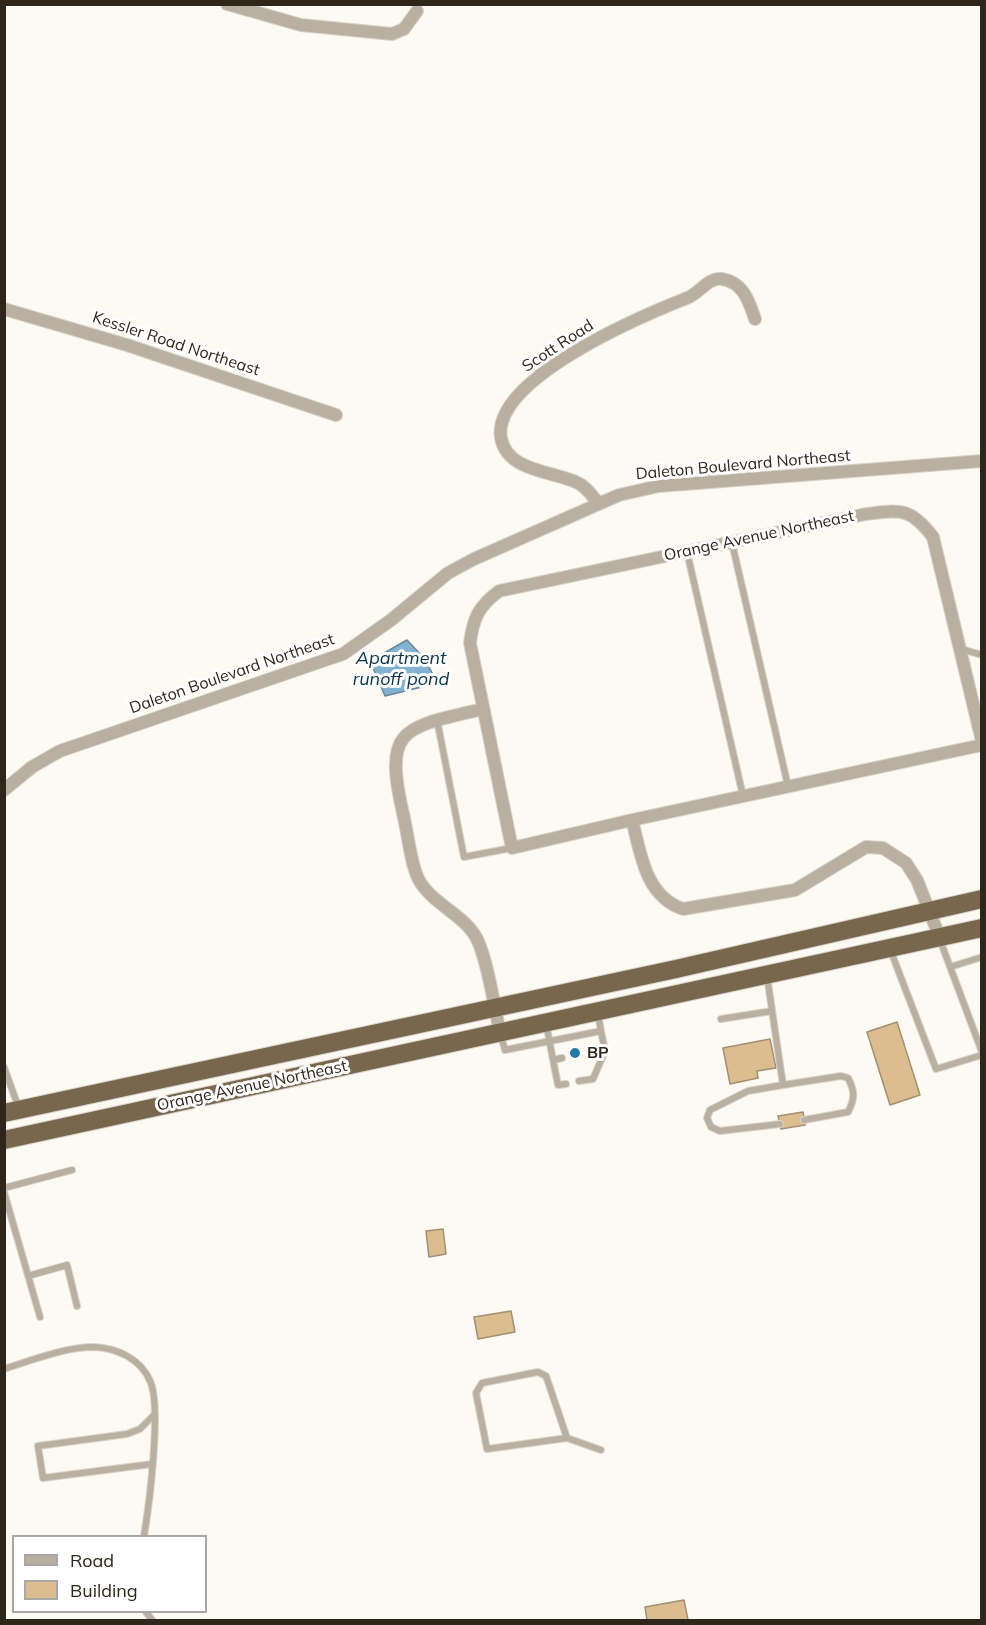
<!DOCTYPE html>
<style>
body{margin:0}
#map{position:relative;width:986px;height:1625px;overflow:hidden;background:#fdf9f3;font-family:Mulish,sans-serif}
canvas{display:block}
.frame{position:absolute;inset:0;border:6px solid #2e261a;pointer-events:none}
.legend{position:absolute;left:12px;top:1535px;width:195px;height:78px;box-sizing:border-box;background:#fff;border:2px solid #aba8a3;margin:0;padding:8px 10px;list-style:none;font-size:18px;color:#2e261a}
.legend li{display:flex;align-items:center;gap:12px;height:30px}
.legend b{width:30px;border:2px solid #aba8a3}
</style>
<div id="map">
<canvas width="986" height="1625"></canvas>
<div class="frame"></div>
<ul class="legend">
<li><b style="height:8px;background:#b9b0a2"></b>Road</li>
<li><b style="height:16px;background:#dcbd8f"></b>Building</li>
</ul>
</div>
<script>
const g = document.querySelector('canvas').getContext('2d');
g.lineJoin = 'round';
function fill(path, color) { g.fillStyle = color; g.fill(path, 'evenodd'); }
function strokePath(path, color, width, dash) { g.strokeStyle = color; g.lineWidth = width; g.lineCap = dash ? 'butt' : 'round'; g.setLineDash(dash || []); g.stroke(path); }
function drawText(font, color, halo, rows, align = 'center') {
  g.font = font + ' Mulish,sans-serif'; g.lineWidth = 6; g.setLineDash([]); g.textBaseline = 'middle'; g.strokeStyle = halo; g.fillStyle = color; for (const [text, x, y, turn = 0] of rows) {
    g.save(); g.translate(x, y); g.rotate((+turn || 0) * Math.PI / 180); g.textAlign = isNaN(turn) ? turn : align; if (halo) g.strokeText(text, 0, 0); g.fillText(text, 0, 0); g.restore();
  }
}
const water = new Path2D(`
 M407 640 423 657 438 683 385 696 370 661Z`);
fill(water, '#81b2d2');
strokePath(water, '#68889b', 1.5);
const building = new Path2D(`
 M897 1022 920 1095 890 1105 867 1032Z
 M770 1039 776 1068 757 1071 758 1078 730 1084 723 1048Z
 M803 1112 805 1125 781 1129 778 1116Z
 M443 1229 446 1254 429 1257 426 1231Z
 M511 1311 515 1332 478 1339 474 1317Z
 M684 1600 688 1620H647L645 1607Z`);
fill(building, '#dcbd8f');
strokePath(building, '#a38f71', 1.5);
const service = new Path2D(`
 M732 543 788 786
 M687 552 743 796
 M961 649 982 655
 M437 720 464 857 512 848
 M940 940 982 1052
 M890 949 936 1069 982 1055
 M950 967 982 957
 M767 976 783 1085 841 1076 848 1078C855 1091 855 1099 848 1112L804 1120
 M721 1019 772 1011
 M546 1023 553 1060 562 1058
 M501 1036 505 1050 601 1031 598 1014
 M591 1053 605 1051 601 1031
 M553 1060 558 1085 566 1084
 M4 1067 18 1106
 M579 1081 593 1079 605 1051
 M780 1124 720 1131 711 1127 707 1118 710 1110 748 1091 783 1085
 M4 1188 72 1170
 M4 1192 40 1317
 M28 1276 67 1265 77 1306
 M4 1369C32 1360 65 1347 94 1347 117 1348 141 1359 150 1381 162 1406 149 1506 144 1536
 M567 1438 546 1376 538 1372 482 1383 476 1393 487 1449 567 1438 601 1450
 M152 1464 43 1478 38 1446 127 1434 140 1429 154 1415
 M146 1612 152 1620`);
const minor = new Path2D(`
 M227 4 301 25 392 34 404 29 417 11
 M4 309 127 345 336 415
 M599 504C592 496 586 486 576 482 551 471 507 471 501 438 491 379 644 315 687 298 699 294 708 277 722 279 743 282 749 301 755 319
 M483 709C400 728 383 728 404 818 408 835 411 866 419 880 432 904 465 915 477 939 488 962 494 1006 500 1032
 M4 790 32 767 60 751 343 654 391 620 448 573 474 559 619 495 659 486 982 461
 M632 820 512 848 470 643C473 618 479 606 499 591L866 514C901 510 910 507 933 537L982 741
 M940 938 917 880 906 863 883 848 866 847 795 890 683 909C645 896 641 854 632 820L982 745`);
const trunk = new Path2D(`
 M4 1113 676 969 982 899
 M4 1140 982 928`);
strokePath(service, '#d8d3cc', 8);
strokePath(minor, '#d8d3cc', 14);
strokePath(trunk, '#d8d3cc', 20);
strokePath(service, '#b9b0a2', 6);
strokePath(minor, '#b9b0a2', 12);
strokePath(trunk, '#78674d', 18);
for (const [x, y, r, color] of [
 [575,1053,6,"#237aa9"]
]) { const dot = new Path2D(); dot.arc(x, y, r, 0, 2 * Math.PI); g.fillStyle = color; g.fill(dot); strokePath(dot, '#fff', 2); }
drawText('16px', '#2e261a', '#fff', [
 ["Kessler Road Northeast",176,344,18],
 ["Scott Road",558,346,-33],
 ["Daleton Boulevard Northeast",743,465,-5],
 ["Orange Avenue Northeast",759,536,-12],
 ["Daleton Boulevard Northeast",232,674,-19],
 ["Orange Avenue Northeast",252,1086,-12]
]);
drawText('bold 16px', '#2e261a', '#fff', [
 ["BP",587,1053]
], 'left');
drawText('italic 18px', '#09334a', '#fff', [
 ["Apartment",401,659],
 ["runoff pond",401,680]
]);
</script>
